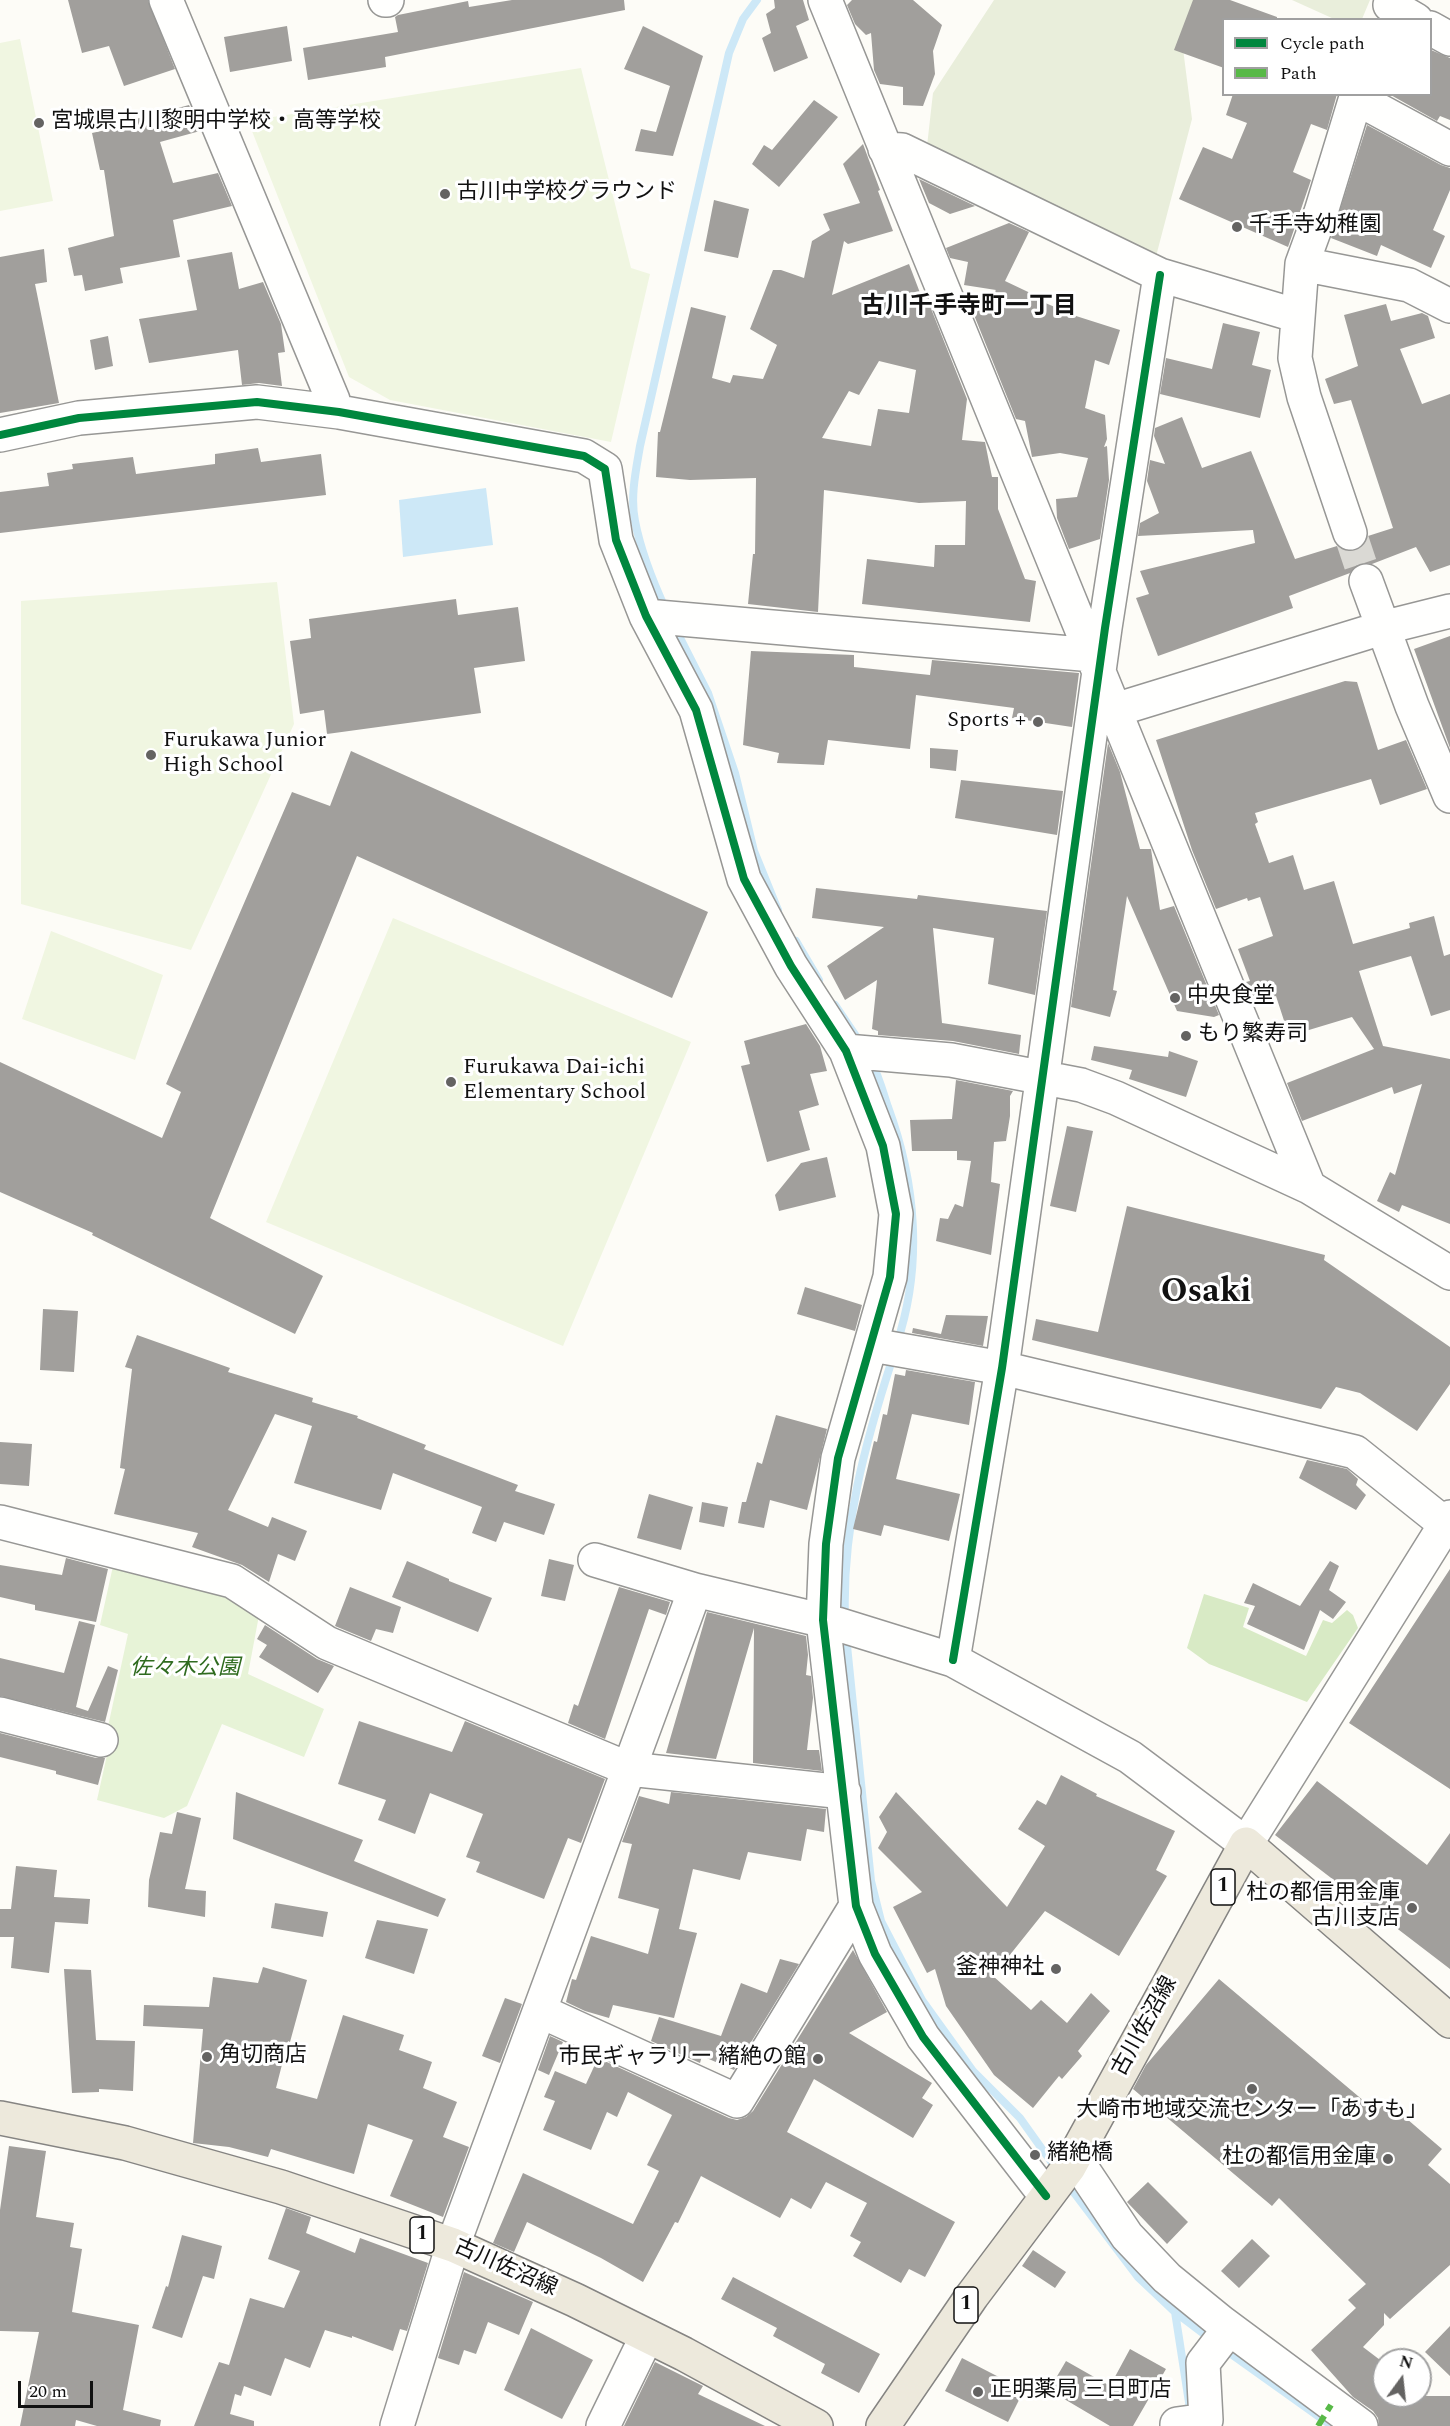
<!DOCTYPE html>
<meta charset="utf-8">
<style>
body{margin:0}
#map{position:relative;width:1450px;height:2426px;overflow:hidden;background:#fdfcf7;font-family:Spectral,serif}
canvas{display:block}
.legend{position:absolute;left:1222px;top:18px;width:210px;height:78px;box-sizing:border-box;background:#fff;border:2px solid #a0a0a0;margin:0;padding:8px 10px;list-style:none;font-size:18px;color:#111}
.legend li{display:flex;align-items:center;gap:12px;height:30px}
.legend b{width:30px;border:2px solid #a0a0a0}
.north{position:absolute;left:1372px;top:2348px;width:60px;height:60px;box-sizing:border-box;background:#fff;border:2px solid #a0a0a0;border-radius:50%;rotate:15deg;font-size:16px;font-weight:700;line-height:24px;text-align:center;color:#111}
.north::after{content:'';display:block;margin:auto;width:21px;height:27px;background:#646362;clip-path:polygon(50% 0,100% 100%,50% 72%,0 100%)}
.scale{position:absolute;left:18px;top:2381px;width:75px;height:27px;box-sizing:border-box;border:3px solid #111;border-top:0;padding-left:8px;font-size:18px;line-height:21px;white-space:nowrap;color:#111;-webkit-text-stroke:4px #fff;paint-order:stroke}
</style>
<div id="map">
<canvas width="1450" height="2426"></canvas>
<ul class="legend">
<li><b style="height:8px;background:#00873e"></b>Cycle path</li>
<li><b style="height:8px;background:#58b947"></b>Path</li>
</ul>
<div class="north">N</div>
<div class="scale">20 m</div>
</div>
<script>
const g = document.querySelector('canvas').getContext('2d');
g.lineJoin = 'round';
function fill(path, color) { g.fillStyle = color; g.fill(path, 'evenodd'); }
function strokePath(path, color, width, dash) { g.strokeStyle = color; g.lineWidth = width; g.lineCap = dash ? 'butt' : 'round'; g.setLineDash(dash || []); g.stroke(path); }
function drawText(font, color, halo, rows, align = 'center') {
  g.font = font + ' Spectral,"Noto Sans JP",serif'; g.lineWidth = 6; g.setLineDash([]); g.textBaseline = 'middle'; g.strokeStyle = halo; g.fillStyle = color; for (const [text, x, y, turn = 0] of rows) {
    g.save(); g.translate(x, y); g.rotate((+turn || 0) * Math.PI / 180); g.textAlign = isNaN(turn) ? turn : align; if (halo) g.strokeText(text, 0, 0); g.fillText(text, 0, 0); g.restore();
  }
}
fill(new Path2D(`
 M115 1557 230 1588 260 1610 248 1674 324 1709 304 1757 222 1724 187 1806 164 1818 97 1800 109 1746 104 1745 128 1634 100 1625Z`), '#e7f3d7');
fill(new Path2D(`
 M1204 1594 1249 1608 1243 1627 1306 1656 1323 1620 1332 1623 1347 1610 1353 1615 1358 1628 1307 1702 1209 1664 1187 1648Z`), '#d8eac5');
fill(new Path2D(`
 M994 0H1197L1181 33 1192 119 1154 264 927 146 933 93Z
 M1292 0H1370L1362 19H1334Z`), '#e9eedb');
fill(new Path2D(`
 M20 39 53 201 0 211V43Z
 M581 68 631 268 650 274 611 442 390 400 349 377 248 121Z
 M277 582 294 724 191 950 21 904V601Z
 M393 918 691 1042 563 1346 266 1222Z
 M51 931 163 975 135 1060 22 1019Z`), '#f0f6e1');
fill(new Path2D(`
 M486 488 493 545 403 557 399 500Z`), '#cde8f7');
strokePath(new Path2D(`
 M666 610C653 582 641 552 635 521 630 497 636 470 640 446L729 53 743 19 757 0
 M674 626 708 693 735 773 754 851 778 910
 M796 941 819 980
 M835 1005 862 1045
 M872 1063C879 1077 883 1092 888 1107 916 1183 923 1265 897 1343
 M845 1618C842 1527 865 1443 893 1357
 M846 1636 871 1881 881 1921 922 2000 973 2071 1020 2118 1057 2170
 M1066 2182 1138 2277 1175 2312 1212 2340
 M1175 2312 1190 2409
 M1224 2349 1332 2426`), '#cde8f7', 8);
fill(new Path2D(`
 M68 0H148L175 69 124 86 109 46 82 53Z
 M512 0H624L625 10 385 57 386 67 308 80 303 48 398 32 395 17 398 15 468 1 469 7Z
 M774 0H803L809 20 796 26 808 58 774 72 762 38 771 33 766 14 775 8Z
 M852 0H913L942 25 933 51 935 74 923 106 903 105V87L880 84 874 70 871 33 866 35 855 24 847 5Z
 M1193 0H1230L1277 17V20H1224V68L1174 50Z
 M287 26 292 61 230 72 224 37Z
 M643 26 703 56 673 156 635 151 641 129 656 132 670 86 624 69Z
 M1431 50 1450 58V120L1440 116 1437 121 1389 94H1431Z
 M1233 94H1337L1327 130 1311 124 1293 172 1311 180 1288 247 1179 199 1203 147 1232 159 1247 123 1226 115Z
 M814 100 838 117 779 187 752 164 764 145 772 150Z
 M189 105 200 131 160 142 173 183 218 173 232 206 173 220 180 257 120 268 123 283 85 291 82 275 74 276 68 248 114 236 104 170H100L92 133 138 123 136 119Z
 M1367 125 1441 165 1450 168V190L1433 230 1445 236 1431 268 1381 245 1377 256 1331 238Z
 M863 144 880 190 878 191 893 231 848 244 844 241 832 295 909 264 922 298 926 296 967 399 962 440 985 442 992 477H998V509L1025 579 1036 581 1030 622 862 604 867 559 934 567 935 545H965L966 501 919 503 824 490 818 612 748 604 753 554H755L756 478 690 480 656 477 658 432H660L691 307 726 316 712 378 730 383 733 375 763 379 777 345 750 329 773 270H781L804 278 812 241 830 230 823 214 860 203 843 164ZM879 361 916 370 909 413 878 409 871 446 822 438 849 391 859 395Z
 M919 179 975 206 950 214 929 203Z
 M714 200 749 209 738 258 704 251Z
 M1009 223 1029 232 1005 281 1045 300 1043 302 1076 316 1120 330 1109 365 1095 360 1085 408 1105 415 1107 439 1104 447 1107 446 1109 480 1100 539 1069 549 1057 518 1056 499 1077 497 1088 458 1060 453 1032 457 1025 421 1016 419 974 315 996 290 964 285 968 262 950 258 946 248Z
 M44 249 47 282 35 284 59 403 0 413V257Z
 M232 252 239 289 263 282 281 324 285 352 278 353 282 386 259 383 242 385 238 350 149 363 139 319 197 310 187 260Z
 M1386 304 1391 321 1422 313 1428 316 1435 338 1400 349 1422 404 1450 394V565L1430 572 1416 547 1372 564 1360 563 1350 573 1289 596 1293 608 1158 656 1136 598 1149 594 1140 571 1255 543 1253 530 1138 536 1140 523 1159 513 1147 481 1150 460 1165 464 1154 436 1155 428 1182 417 1202 468 1251 451 1295 559 1337 546 1346 551H1355L1364 545 1368 536 1393 528 1351 400 1334 404 1325 379 1358 366 1344 315Z
 M1223 323 1260 332 1252 365 1271 370 1260 418 1160 394 1166 358 1212 369Z
 M108 336 113 366 95 370 90 340Z
 M258 448 261 462 321 454 326 495 0 533V492L49 486 47 473 73 469 72 464 133 457 136 474 215 464V454Z
 M456 599 458 615 518 607 525 661 474 668 481 713 327 734 324 710 300 714 290 641 311 638 309 619Z
 M1450 636V748L1414 649Z
 M751 651 854 655V667L930 675 932 660 1079 673 1072 727 1012 718 1014 708 916 695 910 749 828 740 824 765 777 763 779 753 743 745Z
 M1345 681 1357 682 1378 750 1406 740 1427 789 1380 805 1371 779 1255 813 1258 822 1255 824 1269 863 1293 855 1304 890 1334 881 1353 944 1410 928 1409 923 1434 916 1444 956 1450 954V1010L1431 1016 1411 956 1359 971 1383 1046 1450 1059V1224L1402 1205 1399 1212 1377 1201 1390 1172 1395 1175 1422 1084 1394 1094 1392 1087 1302 1121 1287 1083 1374 1049 1352 1017 1289 1036 1276 996 1254 1003 1246 982 1250 981 1238 949 1273 936 1260 897 1248 901 1247 898 1216 909 1192 850 1156 740Z
 M1108 743 1120 772 1140 849H1151L1160 910 1174 906 1219 1015 1214 1017 1177 1011 1127 896 1113 990 1117 991 1110 1017 1071 1007Z
 M930 748 958 750 956 771 930 768Z
 M351 751 708 912 672 998 357 856 210 1218 323 1276 295 1334 92 1235 93 1233 0 1192V1062L162 1138 181 1092 166 1084 292 792 330 806Z
 M961 780 1063 791 1057 835 955 818Z
 M816 888 917 899 918 895 1047 911 1035 995 988 984 994 938 933 928 942 1023 1021 1035 1019 1054 953 1041 878 1035V1031L872 1029 877 980 845 1000 827 966 884 927 812 918Z
 M806 1024 820 1046 827 1071 810 1074 819 1105 799 1111 810 1150 767 1162 741 1066 750 1064 744 1041Z
 M1094 1046 1168 1057 1169 1051 1198 1061 1186 1097 1129 1079 1132 1070 1091 1060Z
 M956 1080 1013 1091 1010 1096V1116L1006 1141 994 1142 991 1182 1000 1184 991 1255 936 1241 940 1218 948 1219 955 1204 963 1207 971 1161 957 1160V1151H912L910 1120 952 1119Z
 M1067 1126 1093 1131 1076 1212 1050 1206Z
 M827 1157 836 1197 779 1211 775 1195 801 1163Z
 M1127 1206 1325 1255 1324 1260 1450 1347V1384L1417 1431 1360 1393 1336 1387 1321 1409 1032 1340 1036 1319 1098 1332Z
 M805 1287 862 1305 855 1331 797 1314Z
 M43 1309 78 1311 74 1372 40 1370Z
 M946 1315 988 1316 983 1346 912 1333 913 1328 941 1334Z
 M137 1335 230 1368 228 1372 313 1398 312 1402 358 1416 357 1418 426 1445 424 1449 518 1485 515 1491 555 1504 544 1535 504 1522 496 1542 472 1533 482 1507 393 1473 381 1510 294 1483 312 1426 275 1414 228 1510 268 1527 272 1517 307 1531 295 1561 278 1554 269 1582 242 1565 192 1547 198 1533 114 1514 125 1469 120 1468 132 1369 125 1367Z
 M906 1370 975 1382 969 1425 912 1414 896 1479 960 1494 949 1541 884 1525 881 1536 853 1529 874 1441 877 1442 883 1414 887 1415 895 1374 905 1376Z
 M776 1415 827 1429 807 1510 770 1500 764 1528 738 1523 742 1502H746L757 1462 762 1464Z
 M0 1442 32 1444 29 1486 0 1484Z
 M1307 1460 1347 1469 1358 1479 1356 1485 1366 1495 1356 1510 1299 1478Z
 M649 1494 693 1507 681 1550 637 1538Z
 M702 1502 728 1507 724 1527 699 1522Z
 M66 1558 108 1569 96 1622 35 1610V1605L0 1597V1565L62 1575Z
 M549 1559 574 1565 565 1601 541 1596Z
 M407 1561 449 1579V1581L492 1598 478 1632 392 1597Z
 M1330 1561 1339 1566 1329 1590 1346 1602 1333 1619 1320 1610 1304 1650 1247 1624 1255 1606 1244 1603 1253 1583 1300 1606Z
 M1450 1569V1789L1349 1723Z
 M350 1587 401 1607 393 1633 376 1629 371 1641 335 1626Z
 M619 1587 670 1602 666 1615 649 1609 605 1739 568 1723 574 1704 578 1706Z
 M707 1612 806 1636 808 1655 806 1675 811 1676 813 1698 807 1750H819L822 1771 753 1763 754 1628 716 1759 666 1753Z
 M79 1621 95 1625 76 1707 88 1711 108 1666 118 1670 105 1722 0 1696V1658L64 1673Z
 M265 1625 317 1659 334 1666 318 1693 259 1657 267 1645 257 1639Z
 M359 1721 452 1752 465 1721 605 1779 581 1843 568 1838 544 1899 476 1872 480 1862 466 1857 483 1814 430 1793 415 1834 378 1820 386 1800 338 1784Z
 M0 1733 96 1758H105L98 1785 56 1774V1771L0 1757Z
 M1061 1775 1097 1794 1096 1796 1175 1831 1156 1870 1167 1876 1119 1956 1045 1911 993 1976 1031 2010 1041 2000 1067 2023 1091 1993 1110 2011 1078 2051 1082 2056 1062 2079 1059 2076 1033 2108 994 2075 946 2006 935 1969 927 1973 893 1907 922 1892 878 1848 887 1832 879 1817 896 1792 1007 1907 1045 1846 1018 1829 1037 1800 1046 1805Z
 M1317 1781 1427 1865 1450 1833V1969L1275 1835Z
 M236 1792 363 1840 354 1861 446 1899 438 1917 233 1839Z
 M671 1792 826 1809 824 1832 807 1829 801 1861 748 1852 740 1880 693 1869 679 1929 697 1933 674 2018 613 2005 609 2018 585 2011 566 2002 572 1979 576 1980 591 1936 648 1954 659 1909 618 1898 632 1844 622 1842 639 1796 669 1804Z
 M177 1812 201 1818 185 1889 206 1891 205 1917 148 1907 149 1880 160 1832 172 1834Z
 M16 1866 57 1870 54 1897 90 1899 88 1924 55 1922 49 1973 11 1968 14 1937H0V1909H11Z
 M275 1903 328 1912 323 1937 271 1928Z
 M377 1920 428 1929 414 1974 365 1958Z
 M853 1950 887 2012 849 2033 932 2083 922 2098 933 2105 913 2138 814 2079 787 2132 955 2222 925 2277 909 2269 901 2283 853 2256 861 2242 850 2236 867 2203 826 2182 811 2209 791 2198 780 2218 701 2176 678 2223 675 2222 643 2282 601 2258 527 2222 514 2252 493 2243 523 2173 633 2224 659 2171 647 2165 672 2115 628 2092 617 2117 607 2112 591 2150 543 2130 555 2101 544 2097 555 2071 586 2084 598 2058 729 2118 737 2120 746 2117 753 2111Z
 M780 1959 799 1964 734 2070 702 2056 700 2063 651 2041 659 2017 721 2036 741 1983 767 1993Z
 M263 1967 307 1980 290 2042 288 2041 276 2088 317 2099 343 2015 404 2035 399 2050 432 2062 423 2088 457 2102 443 2137 469 2147 443 2217 390 2196 413 2140 368 2124 354 2174 271 2149 268 2157 229 2147 193 2143 203 2029 143 2026 144 2005 209 2007 213 1977 258 1983Z
 M64 1969 91 1970 96 2040 135 2041 133 2091 99 2089V2092L72 2093Z
 M1219 1979 1377 2112 1386 2101 1442 2149 1428 2165 1450 2184V2265L1390 2319 1384 2313V2325L1363 2347 1384 2363V2396H1450V2426H1379L1378 2418 1373 2411 1353 2397 1311 2350 1356 2308 1348 2300 1366 2284 1279 2198 1272 2206 1133 2089 1146 2065Z
 M505 1998 522 2004 500 2063 482 2056Z
 M550 2036 563 2042 549 2075 538 2070Z
 M9 2146 46 2151 36 2217 74 2223 70 2247 82 2249 72 2312 139 2325 123 2410 161 2420 160 2426H97L76 2420 75 2426H20L39 2332 0 2331V2210Z
 M1148 2182 1188 2222 1167 2244 1127 2202Z
 M286 2208 311 2217 306 2233 355 2253 360 2238 428 2263 407 2331 400 2329 393 2351 352 2336V2338L325 2330 310 2368 285 2358 271 2396 244 2386 241 2396 235 2394 230 2414 254 2421V2426H194L219 2362 229 2365 250 2298 284 2308 300 2271 268 2259Z
 M182 2235 222 2246 214 2279 203 2276 182 2338 152 2328 166 2286 168 2287Z
 M1252 2239 1270 2256 1239 2288 1221 2271Z
 M1033 2250 1066 2272 1055 2288 1022 2266Z
 M464 2272 533 2302 519 2335 488 2322 476 2354 464 2350 459 2365 438 2358Z
 M733 2277 880 2354 859 2393 821 2373 825 2364 773 2336 777 2328 721 2299Z
 M1450 2326V2376L1425 2352Z
 M531 2328 593 2360 562 2419 504 2390Z
 M1130 2349 1166 2369 1133 2426H1110L1049 2390 1066 2361 1110 2386Z
 M962 2358 1024 2390 1008 2422 945 2391Z
 M655 2362 703 2386 698 2394 765 2426H624Z`), '#a19f9c');
strokePath(new Path2D(`
 M1350 533 1366 581`), '#dad9d4', 33, [33, 16]);
const minor = new Path2D(`
 M166 0 333 400
 M385 0H387
 M825 0 1309 1187
 M1390 5 1416 20
 M1430 28 1450 39
 M1356 98 1450 149
 M885 149 902 150 1160 275 1298 316
 M1302 264 1409 285 1450 306
 M0 435 79 418 257 402 339 412 584 456 605 469 616 540 646 616 696 710 744 879 791 966 846 1051 883 1146 896 1214 890 1277 838 1458 826 1544 823 1620 856 1906 875 1954 923 2037 1046 2196
 M1350 533 1304 397 1295 358 1302 264 1321 212 1357 94
 M1366 581 1412 706 1450 796
 M646 616 1093 655
 M1115 710 1382 628 1450 611
 M846 1051 951 1060 1081 1085 1116 1098 1309 1187 1450 1273
 M872 1345 1002 1368 1355 1452 1450 1528
 M0 1522 232 1581 327 1643 629 1769 844 1792
 M595 1560 695 1590 837 1624 953 1660 1130 1757 1246 1844 1450 1517
 M953 1660 1002 1368 1105 628 1160 275
 M0 1714 101 1740
 M540 2011 737 2101 856 1906
 M1075 2158 1127 2236 1167 2278 1221 2322 1361 2426
 M397 2426 453 2245 695 1590
 M603 2426 647 2336
 M1177 2426V2424L1206 2420 1203 2363 1229 2329`);
const major = new Path2D(`
 M0 2118 125 2143 281 2187 453 2245 575 2300 684 2354 816 2426
 M883 2426 972 2296 1069 2167 1246 1844 1450 2021`);
strokePath(minor, '#979795', 36);
strokePath(major, '#858482', 36);
strokePath(minor, '#fffffe', 33);
strokePath(major, '#ede9dc', 33);
strokePath(new Path2D(`
 M1318 2426 1331 2405`), '#58b947', 6, [12, 6]);
strokePath(new Path2D(`
 M0 435 79 418 257 402 339 412 584 456 605 469 616 540 646 616 696 710 744 879 791 966 846 1051 883 1146 896 1214 890 1277 838 1458 826 1544 823 1620 856 1906 875 1954 923 2037 1046 2196
 M953 1660 1002 1368 1105 628 1160 275`), '#00873e', 8);
for (const [x, y, r, color] of [
 [39,123,6,"#646362"],
 [445,194,6,"#646362"],
 [1237,227,6,"#646362"],
 [1038,722,6,"#646362"],
 [151,755,6,"#646362"],
 [1175,998,6,"#646362"],
 [1186,1036,6,"#646362"],
 [451,1082,6,"#646362"],
 [1412,1908,6,"#646362"],
 [1056,1969,6,"#646362"],
 [207,2057,6,"#646362"],
 [818,2059,6,"#646362"],
 [1252,2089,6,"#646362"],
 [1035,2155,6,"#646362"],
 [1388,2159,6,"#646362"],
 [978,2392,6,"#646362"]
]) { const dot = new Path2D(); dot.arc(x, y, r, 0, 2 * Math.PI); g.fillStyle = color; g.fill(dot); strokePath(dot, '#fff', 2); }
for (const [x, y, w] of [
 [1223,1887,24],
 [422,2235,24],
 [966,2305,24]
]) { const box = new Path2D(); box.roundRect(x - w / 2, y - 18, w, 36, 4.5); g.fillStyle = '#fff'; g.fill(box); strokePath(box, '#111', 1.5); }
drawText('bold 21px', '#111', null, [
 ["1",1223,1887],
 ["1",422,2235],
 ["1",966,2305]
]);
drawText('22px', '#111', '#fff', [
 ["宮城県古川黎明中学校・高等学校",51,123],
 ["古川中学校グラウンド",457,194],
 ["千手寺幼稚園",1249,227],
 ["Sports +",1026,722,"right"],
 ["Furukawa Junior",163,742],
 ["High School",163,767],
 ["中央食堂",1187,998],
 ["もり繁寿司",1198,1036],
 ["Furukawa Dai-ichi",463,1069],
 ["Elementary School",463,1094],
 ["杜の都信用金庫",1400,1895,"right"],
 ["古川支店",1400,1920,"right"],
 ["釜神神社",1044,1969,"right"],
 ["角切商店",219,2057],
 ["市民ギャラリー 緒絶の館",806,2059,"right"],
 ["大崎市地域交流センター「あすも」",1252,2112,"center"],
 ["緒絶橋",1047,2155],
 ["杜の都信用金庫",1376,2159,"right"],
 ["正明薬局 三日町店",990,2392]
], 'left');
drawText('italic 22px', '#2f6b1f', '#fff', [
 ["佐々木公園",185,1670]
]);
drawText('22px', '#111', '#fff', [
 ["古川佐沼線",1146,2027,-61],
 ["古川佐沼線",505,2269,24]
]);
drawText('bold 24px', '#111', '#fff', [
 ["古川千手寺町一丁目",969,308]
]);
drawText('bold 34px', '#111', '#fff', [
 ["Osaki",1206,1294]
]);
</script>
